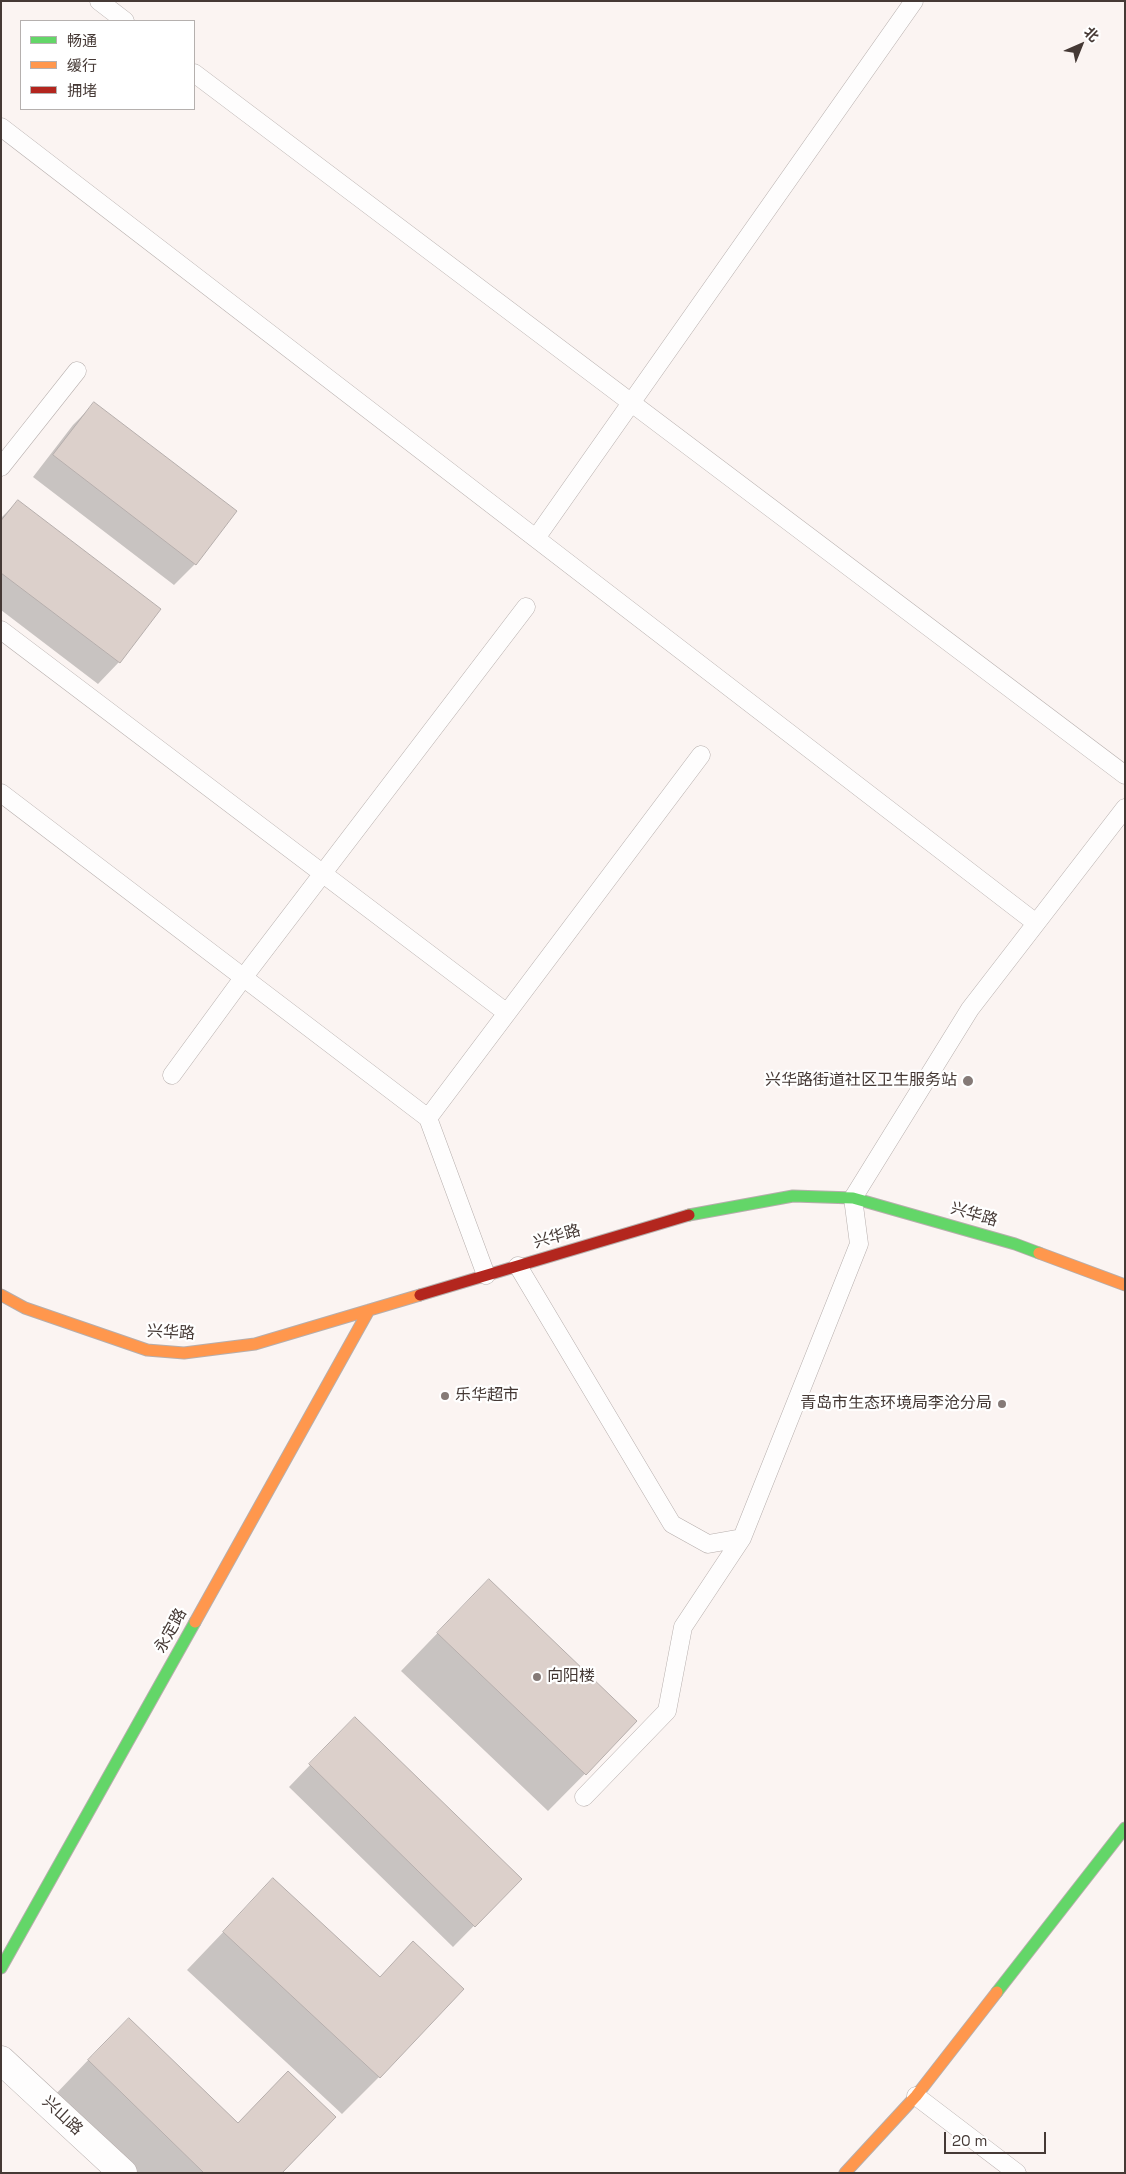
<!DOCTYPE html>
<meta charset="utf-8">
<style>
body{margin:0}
#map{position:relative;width:1126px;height:2174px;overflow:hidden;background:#fbf4f2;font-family:"Space Grotesk","Noto Sans SC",sans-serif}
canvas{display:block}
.frame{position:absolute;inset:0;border:2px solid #453935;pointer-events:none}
.legend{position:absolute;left:20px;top:20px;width:175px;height:90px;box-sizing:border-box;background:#fff;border:1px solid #b5b0ae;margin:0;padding:6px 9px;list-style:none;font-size:15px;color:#453935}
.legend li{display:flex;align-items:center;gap:10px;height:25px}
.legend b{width:25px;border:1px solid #b5b0ae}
.north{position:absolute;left:1056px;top:20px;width:50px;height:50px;-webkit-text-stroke:4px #fff;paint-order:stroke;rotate:44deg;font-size:14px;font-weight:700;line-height:20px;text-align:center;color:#453935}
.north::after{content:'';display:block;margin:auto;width:18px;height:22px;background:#453935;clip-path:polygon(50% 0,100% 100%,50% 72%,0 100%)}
.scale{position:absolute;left:944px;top:2132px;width:102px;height:22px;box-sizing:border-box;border:2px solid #453935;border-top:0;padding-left:6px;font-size:15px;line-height:18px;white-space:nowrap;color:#453935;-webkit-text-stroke:4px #fff;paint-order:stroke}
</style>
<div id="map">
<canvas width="1126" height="2174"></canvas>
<div class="frame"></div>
<ul class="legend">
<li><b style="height:6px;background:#63d668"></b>畅通</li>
<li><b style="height:6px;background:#ff974d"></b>缓行</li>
<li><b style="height:6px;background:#b3261e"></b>拥堵</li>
</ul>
<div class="north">北</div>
<div class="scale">20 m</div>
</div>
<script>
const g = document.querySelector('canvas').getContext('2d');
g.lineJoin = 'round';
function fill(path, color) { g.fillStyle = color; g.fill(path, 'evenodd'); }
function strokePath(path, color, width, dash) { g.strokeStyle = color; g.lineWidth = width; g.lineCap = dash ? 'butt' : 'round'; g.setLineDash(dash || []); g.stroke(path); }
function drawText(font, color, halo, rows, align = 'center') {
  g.font = font + ' "Space Grotesk","Noto Sans SC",sans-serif'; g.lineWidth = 4.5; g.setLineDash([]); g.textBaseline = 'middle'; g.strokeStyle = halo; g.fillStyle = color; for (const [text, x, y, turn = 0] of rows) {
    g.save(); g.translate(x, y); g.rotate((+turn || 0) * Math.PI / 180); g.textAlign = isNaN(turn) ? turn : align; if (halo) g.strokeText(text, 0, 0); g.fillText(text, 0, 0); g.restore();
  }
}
fill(new Path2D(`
 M94 404 195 564 174 585 33 477 73 425Z
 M18 501 119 662 98 684 1 610V518Z
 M452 1618 636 1722 548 1811 401 1671Z
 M334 1740 520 1879 453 1947 289 1787Z
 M273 1880 379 1978 413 1943 379 2077 342 2114 187 1970Z
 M92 2056 280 2173H129L52 2098Z`), '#0003');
const building = new Path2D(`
 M94 402 237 511 196 565 53 455Z
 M18 500 161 609 120 663 1 573V521Z
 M489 1579 637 1721 586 1775 437 1633Z
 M355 1717 522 1879 475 1927 309 1764Z
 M273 1878 380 1977 413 1941 464 1989 380 2078 223 1932Z
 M129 2018 238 2123 288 2071 336 2117 282 2173H204L88 2060Z`);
fill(building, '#dcd0cb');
strokePath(building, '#b6aeac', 1);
const lane = new Path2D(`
 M99 1 125 21
 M194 73 1125 775
 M1 127 1036 923
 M1 467 77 371
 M536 538 914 1
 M1 630 507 1013
 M1 793 428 1118 486 1275
 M172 1075 243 978 526 607
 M428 1118 701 755
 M518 1266 672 1524 708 1544 742 1538
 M584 1797 667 1711 683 1627 742 1538 859 1244 853 1198 970 1009 1125 808
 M916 2096 1017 2173`);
const street = new Path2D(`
 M1 2060 123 2173`);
const fast = new Path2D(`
 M689 1215 793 1196 853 1198 1015 1244 1039 1253
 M1 1968 195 1622
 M997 1992 1125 1828`);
const slow = new Path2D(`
 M1039 1253 1125 1285
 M1 1295 25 1308 147 1350 184 1353 255 1344 420 1295
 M195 1622 369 1310
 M845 2173 916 2096 997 1992`);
const jam = new Path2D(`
 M420 1295 689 1215`);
strokePath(lane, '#b6aeac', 19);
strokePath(street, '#b6aeac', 29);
strokePath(fast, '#b6aeac', 13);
strokePath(slow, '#b6aeac', 13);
strokePath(jam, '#b6aeac', 13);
strokePath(lane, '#fefdfd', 18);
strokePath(street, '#fefdfd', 28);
strokePath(fast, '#63d668', 11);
strokePath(slow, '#ff974d', 11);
strokePath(jam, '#b3261e', 11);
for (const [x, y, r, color] of [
 [968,1081,6,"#857a77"],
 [445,1396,5,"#857a77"],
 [1002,1404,5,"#857a77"],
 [537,1677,5,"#857a77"]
]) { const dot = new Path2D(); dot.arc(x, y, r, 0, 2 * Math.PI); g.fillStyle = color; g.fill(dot); strokePath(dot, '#fff', 2); }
drawText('16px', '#453935', '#fff', [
 ["兴华路街道社区卫生服务站",957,1081],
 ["乐华超市",455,1396,"left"],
 ["青岛市生态环境局李沧分局",992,1404],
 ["向阳楼",547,1677,"left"]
], 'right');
drawText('16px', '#453935', '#fff', [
 ["兴华路",974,1215,16],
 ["兴华路",557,1237,-16],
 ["兴华路",171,1333,3],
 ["永定路",171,1631,-61],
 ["兴山路",62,2116,43]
]);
</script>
